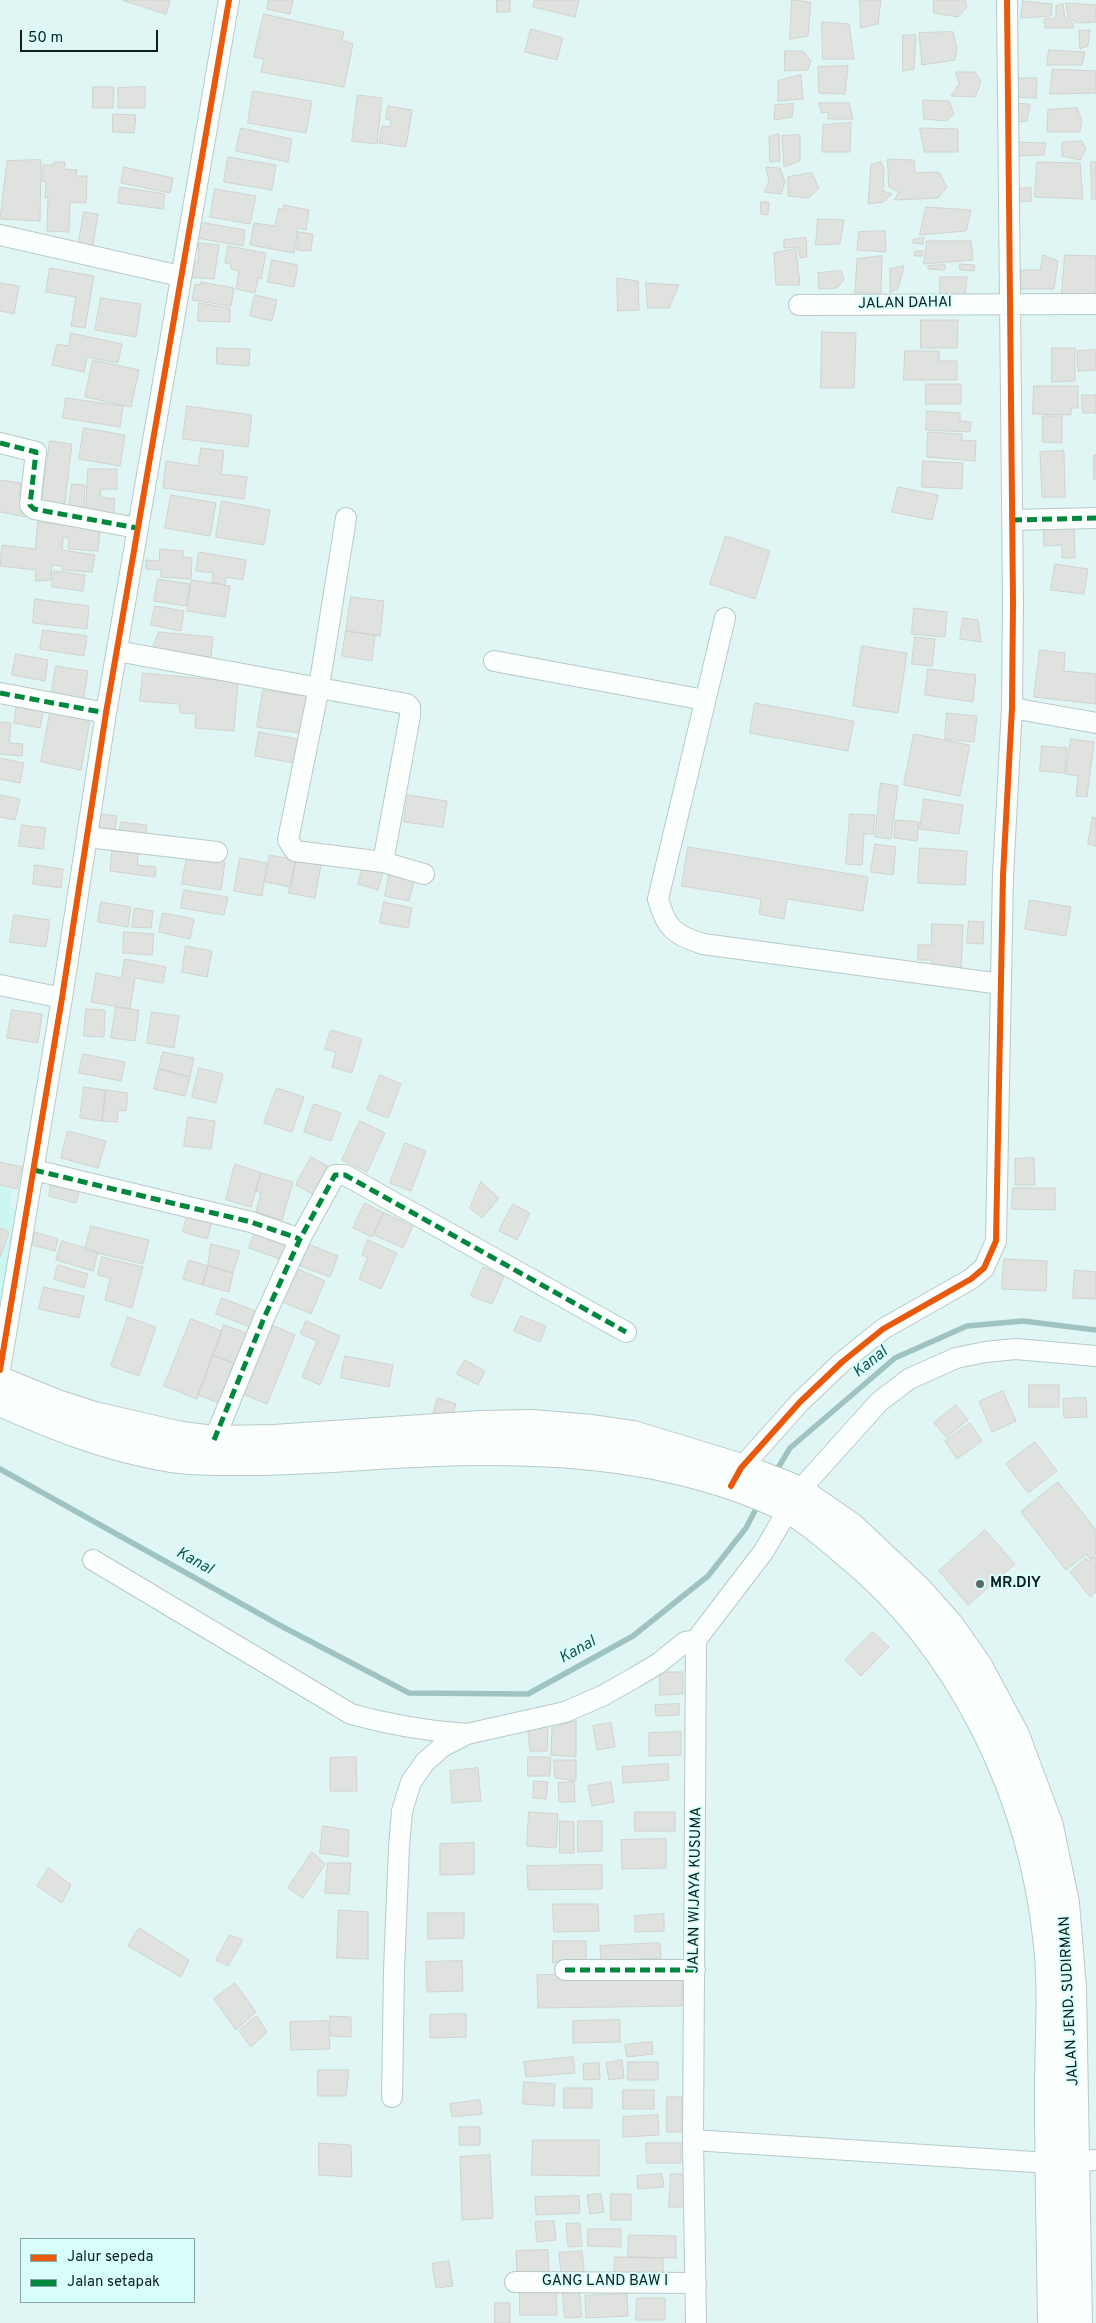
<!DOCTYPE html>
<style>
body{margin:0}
#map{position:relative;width:1096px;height:2323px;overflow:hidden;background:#e0f6f4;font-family:Overpass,sans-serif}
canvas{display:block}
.legend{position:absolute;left:20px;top:2238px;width:175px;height:65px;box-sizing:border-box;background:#d8fefb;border:1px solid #87a5a3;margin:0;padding:6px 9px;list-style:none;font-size:15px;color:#0d1f1e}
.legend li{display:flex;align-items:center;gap:10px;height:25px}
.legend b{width:25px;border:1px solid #87a5a3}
.scale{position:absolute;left:20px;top:30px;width:138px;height:22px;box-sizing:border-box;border:2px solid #0d1f1e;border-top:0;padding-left:6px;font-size:15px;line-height:18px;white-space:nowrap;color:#0d1f1e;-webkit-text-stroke:4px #d8fefb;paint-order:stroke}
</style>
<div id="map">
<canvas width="1096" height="2323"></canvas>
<ul class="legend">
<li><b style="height:6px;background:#e8590c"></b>Jalur sepeda</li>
<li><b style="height:6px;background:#00873e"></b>Jalan setapak</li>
</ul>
<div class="scale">50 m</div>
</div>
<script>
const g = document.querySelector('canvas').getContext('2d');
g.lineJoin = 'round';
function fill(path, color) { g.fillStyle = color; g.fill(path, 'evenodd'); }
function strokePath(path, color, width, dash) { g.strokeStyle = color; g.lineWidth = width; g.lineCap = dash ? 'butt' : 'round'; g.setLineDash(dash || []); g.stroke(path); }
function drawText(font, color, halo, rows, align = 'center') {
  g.font = font + ' Overpass,sans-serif'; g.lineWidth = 4; g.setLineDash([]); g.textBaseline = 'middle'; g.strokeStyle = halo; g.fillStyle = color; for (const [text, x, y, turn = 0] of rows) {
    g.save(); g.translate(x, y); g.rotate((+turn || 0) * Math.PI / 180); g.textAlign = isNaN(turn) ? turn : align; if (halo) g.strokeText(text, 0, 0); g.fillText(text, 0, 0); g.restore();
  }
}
fill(new Path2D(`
 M0 1186 12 1190 9 1205 17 1210 0 1304Z`), '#ccf6f2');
strokePath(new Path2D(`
 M0 1469 283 1627 409 1693 528 1694 633 1636 708 1576 746 1528 759 1503
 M775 1473 790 1448 895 1358 967 1326 1023 1321 1096 1330`), '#9fc3c0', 5.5);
const building = new Path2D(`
 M122 0H170L166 14Z
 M269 0H293L290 14 267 9Z
 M497 0H510V12H497Z
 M535 0H579L575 17 533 7Z
 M792 0 811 2 808 36 790 39Z
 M860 0H881L878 24 861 28Z
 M934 0H965L967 7 958 17 934 13Z
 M1023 1 1052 4 1051 16 1021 18Z
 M1066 3 1096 5V22L1077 23 1069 18Z
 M1063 4 1065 17 1073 23V28H1045L1044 19 1056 18V6Z
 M264 14 344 32 342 40 353 44 344 87 261 72 264 59 254 57Z
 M822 22 849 24 854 59H823Z
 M531 29 563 38 557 60 525 52Z
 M1090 30 1088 46 1080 49 1079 31Z
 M953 32 957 48 955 60 922 65 919 33Z
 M903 35H916L914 69 903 71Z
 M1049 50 1085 52 1082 65H1047Z
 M785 51H803L811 61 808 70 785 71Z
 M848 66 845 94 819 93 818 67Z
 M1053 69 1096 71V93L1050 94Z
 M956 72H975L981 82 975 97 951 96 959 84Z
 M801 75 803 99 778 101V81Z
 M1015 78H1037L1036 98 1015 97Z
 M93 87H114L113 108H93Z
 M145 87V108H118V88Z
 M253 91 312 101 306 133 248 123Z
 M358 95 382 98 377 144 352 141Z
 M923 100 949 101 954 114 946 121 924 119Z
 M819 103H849L853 119H827L829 112 822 113Z
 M1013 103 1030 104 1027 121 1015 122Z
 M794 104 792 117 774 120 775 105Z
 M388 106 412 110 406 147 379 143 382 126 390 127 391 120 386 119Z
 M1077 108 1082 120 1080 132H1047L1048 110Z
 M113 114 136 115 134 133 113 132Z
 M851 123 850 152H822L823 125Z
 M241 128 292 139 288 162 236 151Z
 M920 128 958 129V152H925Z
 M779 134 780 161 770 162 769 137Z
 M800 135V161L784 167 782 136Z
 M1082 141 1086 149 1080 160 1062 156V143Z
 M1014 142 1046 143 1044 155 1014 156Z
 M228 157 276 165 272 190 224 182Z
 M888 159 914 160 915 173 939 172 947 187 938 198 894 200 899 192 889 187Z
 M41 160 40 221 0 219 7 161Z
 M54 162H65L64 169 77 170 76 176H87L86 203 70 202 69 232 47 231 48 197 45 198 46 182 42 181 43 165H53Z
 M881 162 884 170 883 191 892 194 883 202 868 204 871 165Z
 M1037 162 1080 163 1083 199 1035 197Z
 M1091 162H1096V199H1092Z
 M124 167 173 178 170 193 121 183Z
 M766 167 780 168 785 182 781 194 764 192 769 182Z
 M812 173 819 188 809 198 788 196V177Z
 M120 187 165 194 163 209 118 203Z
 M1031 188V201L1018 202 1016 189Z
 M215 189 256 196 250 224 210 217Z
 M761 202H769L768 215 761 214Z
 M284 205 309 210 306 230 298 228 294 253 250 245 254 223 275 226 279 208 283 210Z
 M926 207 971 210 966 231 920 235Z
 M84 212 98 214 92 250 78 248Z
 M818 219 844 220 840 244 816 245Z
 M200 222 245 230 243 246 197 238Z
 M885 231 886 252 857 250 859 232Z
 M299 232 313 234 311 251 297 250Z
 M806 238 807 257 800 258 798 247 784 248V240Z
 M924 238 923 244 913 243V240Z
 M927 241H971L973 260 924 264Z
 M199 243 219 245 214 279 187 277 188 261 198 262Z
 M228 246 266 253 261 279 258 278 255 293 236 289 239 271 231 269V264L225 263Z
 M796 249 800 285H776L774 253Z
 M915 251H923L922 256H915Z
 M1043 255 1058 261 1054 289H1019L1021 270H1040Z
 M1065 255 1096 256V295L1062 293Z
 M882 256 881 293H855L857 259Z
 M272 260 298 265 294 287 268 282Z
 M960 264 975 265 974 271 960 270Z
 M945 265V270L928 269V266Z
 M904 266 898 289 890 293V269Z
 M50 268 94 276 85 328 71 326 76 297 46 292Z
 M841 271 844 280 837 288 819 289 818 273Z
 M940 277H967L965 296 940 295Z
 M617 278 638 281 639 310 618 311Z
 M201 282 234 288 231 306 192 300 195 284 200 285Z
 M0 283 19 286 14 314 0 311Z
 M646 283 679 285 669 308H648Z
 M255 295 277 300 272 321 250 316Z
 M101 298 141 304 136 337 95 330Z
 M199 303 230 308V322L198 321Z
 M921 320H958L957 348H921Z
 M822 332 856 333 854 388H821Z
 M71 333 122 344 118 363 87 357 84 372 52 365 57 344 68 346Z
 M217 348 250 349 249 366 217 364Z
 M1052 348H1075V381L1052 382Z
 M1096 350V370L1078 371 1077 351Z
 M905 351H939V361H957V380H904Z
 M93 360 139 370 131 407 85 397Z
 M926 384H961V404H926Z
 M1034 386H1078V408H1071V415L1033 414Z
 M1082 395H1096V413H1083Z
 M66 398 123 406 120 427 63 418Z
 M187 406 252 415 248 447 183 439Z
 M927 411 960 413V421L971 422 970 432 926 430Z
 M1043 416H1062V443L1043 442Z
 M84 428 125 435 120 466 79 459Z
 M928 432 962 434V440L976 441 975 461 927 457Z
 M50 441 72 444 64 510 41 507Z
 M201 448 224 451 221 474 247 477 244 499 163 488 166 461 198 466Z
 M1064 451 1065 497H1042L1040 452Z
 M1094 455H1096V479H1094Z
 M923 461 963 463 962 489 922 487Z
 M88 469H117V489H101L100 497 115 499 113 518 86 516Z
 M0 480 21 483 19 495 30 497 26 517 0 512Z
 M72 484 85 485 84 508 69 507Z
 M898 487 938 495 932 520 892 512Z
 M171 495 216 503 210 536 165 528Z
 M222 501 270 510 264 545 216 537Z
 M38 522 100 529 98 551 68 549 69 538 63 537 62 550 95 555 92 572 62 570 63 566 52 565 51 580 35 581 36 570 0 566 2 545 35 549Z
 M1074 522 1075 558H1062V545L1044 546 1043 523Z
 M726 536 770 551 755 599 710 584Z
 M160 549 183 551V557L192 558 191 579 161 577V570L146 569V560L159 561Z
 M199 552 246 560 243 580 226 577 225 585 212 582 213 573 196 571Z
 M1055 564 1088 569 1084 594 1051 590Z
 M54 571 85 575 83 591 52 587Z
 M158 579 190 584 186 606 154 601Z
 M192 580 230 586 225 617 187 611Z
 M351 597 384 601 380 636 346 631Z
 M35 599 89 606 87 629 33 623Z
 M155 606 184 611 181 631 151 625Z
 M914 608 947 612 945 637 912 634Z
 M963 618 978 620 981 642 960 639Z
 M43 630 87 636 84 656 40 649Z
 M346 631 375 635 372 661 342 656Z
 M159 632 213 637 211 658 151 652Z
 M915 637 935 639 932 666 912 664Z
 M862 646 907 653 898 713 853 706Z
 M1040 650 1065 653 1064 671 1096 674V704L1034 697Z
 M16 654 48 660 45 681 12 675Z
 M56 666 88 671 83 702 51 697Z
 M928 669 976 675 973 702 925 695Z
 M143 673 238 682 234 731 195 728 196 714 180 713 179 704 140 701Z
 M263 690 311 697 306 734 257 727Z
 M17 703 44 708 40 728 14 723Z
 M755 703 854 721 848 751 750 733Z
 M51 708 91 715 81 770 41 762Z
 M947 713 977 716 974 742 945 739Z
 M0 722 11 723 9 743 23 744 22 756 0 754Z
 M259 732 298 739 294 763 255 756Z
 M914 734 970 745 960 796 904 785Z
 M1071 739 1094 742 1087 797 1076 796 1078 776 1066 774Z
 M1042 746 1067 748 1065 773 1040 771Z
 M0 758 24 763 20 783 0 779Z
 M881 783 898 786 891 839 875 837Z
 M0 795 20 799 15 820 0 817Z
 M408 795 447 801 443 827 404 822Z
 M924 799 963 805 959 834 920 829Z
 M101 814 117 816 114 835 98 833Z
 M850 814 875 815 873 834H864L862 865 846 864Z
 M1093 817 1096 818V846L1088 844Z
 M896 820 919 822 917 841 894 838Z
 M121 822 147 825 146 839 119 836Z
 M22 825 46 828 43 849 19 846Z
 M875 844 896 847 893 875 871 872Z
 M128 846 139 847 137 865 156 867 155 877 110 871 112 851 125 852Z
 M688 847 868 877 863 911 787 899 784 919 759 914 761 899 682 886Z
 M920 848 967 851 965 885 918 883Z
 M270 855 296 860 291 887 265 882Z
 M187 856 225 862 221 890 182 884Z
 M240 858 267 863 262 896 234 891Z
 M296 860 321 865 315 898 289 893Z
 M364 863 384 869 378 890 358 884Z
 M35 865 63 869 61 888 33 884Z
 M390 870 415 876 409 901 385 896Z
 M184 890 228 897 224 915 181 908Z
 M1030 900 1071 907 1066 936 1025 929Z
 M101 902 131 907 128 927 98 922Z
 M384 902 412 908 408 928 380 923Z
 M135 908 153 911 151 928 132 927Z
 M163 913 194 919 190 939 159 932Z
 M14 915 50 920 46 947 10 942Z
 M969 921 984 922 983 944 967 943Z
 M932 924 963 925 961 972 932 971V960H918V945H931Z
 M124 932 154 934 152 955 123 953Z
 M186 946 212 951 207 977 182 972Z
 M125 959 166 967 163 983 135 978 130 1009 91 1002 96 973 121 978Z
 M116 1007 139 1010 135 1041 111 1038Z
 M86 1009 105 1010 104 1037 84 1036Z
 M12 1010 42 1014 38 1043 7 1038Z
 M152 1012 179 1016 174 1048 147 1043Z
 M331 1030 362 1039 352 1073 332 1067 336 1052 325 1049Z
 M163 1052 194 1058 190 1077 159 1069Z
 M83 1054 125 1062 121 1081 79 1073Z
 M199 1068 223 1074 216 1103 192 1097Z
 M159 1069 190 1077 185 1096 154 1089Z
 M380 1075 401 1084 388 1118 367 1110Z
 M84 1087 106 1090 102 1121 80 1118Z
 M277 1088 304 1097 292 1132 264 1123Z
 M106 1090 128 1093 126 1111 118 1110 117 1122 102 1121Z
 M314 1104 341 1113 331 1141 304 1132Z
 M188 1117 215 1121 211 1149 184 1146Z
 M360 1121 385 1133 367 1172 342 1160Z
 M68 1131 106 1141 98 1168 61 1158Z
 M405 1143 426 1151 411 1191 390 1183Z
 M311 1157 331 1168 316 1196 296 1185Z
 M1034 1158 1035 1185H1015V1159Z
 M0 1162 22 1167 17 1189 0 1185Z
 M235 1164 261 1173 251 1207 226 1200Z
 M261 1173 293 1182 282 1220 256 1212 261 1193 256 1191Z
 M53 1176 81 1183 76 1203 49 1196Z
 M481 1182 499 1198 482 1218 470 1208Z
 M1013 1188H1055V1210L1012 1209Z
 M365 1203 384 1213 372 1237 353 1228Z
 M513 1204 530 1213 517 1240 499 1231Z
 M189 1208 214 1215 207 1239 183 1232Z
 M384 1213 413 1226 403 1248 374 1235Z
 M91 1226 149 1240 143 1264 85 1250Z
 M257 1227 290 1240 283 1260 249 1248Z
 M0 1228 9 1232 0 1257Z
 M35 1232 58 1239 55 1251 32 1245Z
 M368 1240 397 1253 381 1289 359 1279 368 1257 362 1255Z
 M62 1241 98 1252 93 1271 56 1260Z
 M303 1242 338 1256 330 1277 295 1264Z
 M211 1244 240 1251 233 1273 208 1266Z
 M102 1257 143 1267 132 1308 105 1300 110 1278 98 1275Z
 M1004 1259 1047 1261 1046 1291 1002 1289Z
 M189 1260 208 1266 203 1285 183 1279Z
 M58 1265 88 1274 84 1288 54 1279Z
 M208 1266 233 1273 229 1292 203 1285Z
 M483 1267 504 1276 492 1304 471 1296Z
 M298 1269 325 1281 311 1314 283 1302Z
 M1075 1270 1096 1272V1299L1073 1298Z
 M44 1287 84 1296 79 1318 39 1309Z
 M222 1298 261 1313 255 1329 216 1314Z
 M521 1316 546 1326 540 1342 514 1331Z
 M128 1317 156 1327 139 1376 111 1366Z
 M191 1319 222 1331 197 1399 164 1386Z
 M306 1321 340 1336 320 1385 302 1377 317 1341 301 1334Z
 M267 1323 295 1335 267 1404 238 1392Z
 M224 1325 247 1333 236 1364 213 1355Z
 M213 1355 236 1364 221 1404 198 1395Z
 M345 1356 393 1365 389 1387 341 1378Z
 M465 1360 485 1371 478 1385 457 1374Z
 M1029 1385H1059V1407H1029Z
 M1003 1391 1016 1421 992 1432 979 1402Z
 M438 1398 456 1404 450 1423 432 1417Z
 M1086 1398 1087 1417 1064 1418 1063 1399Z
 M956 1405 968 1420 946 1437 934 1423Z
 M970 1423 982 1441 957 1459 945 1441Z
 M1035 1442 1057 1471 1028 1493 1006 1464Z
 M1058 1482 1096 1530V1554L1090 1559 1086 1554 1066 1570 1021 1512Z
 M985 1530 1015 1564 968 1605 939 1571Z
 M1096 1557V1592L1090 1597 1070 1572 1086 1558 1088 1561Z
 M873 1632 889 1647 861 1676 845 1660Z
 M660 1672H683V1694L660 1695Z
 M679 1704V1715L656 1716 655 1705Z
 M576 1721V1757L551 1755 552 1728Z
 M611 1723 615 1747 597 1750 593 1726Z
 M548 1725 547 1751H530L528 1732Z
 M681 1732V1755L649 1756V1733Z
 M356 1757 357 1791H330V1758Z
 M528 1757H551L550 1776H528Z
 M554 1760H576V1781L555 1778Z
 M668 1764 669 1780 623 1783 622 1767Z
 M478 1768 481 1801 452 1803 450 1771Z
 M534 1781 548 1782 546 1799 533 1798Z
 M574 1782 575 1802H559L558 1783Z
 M611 1782 614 1802 592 1806 588 1786Z
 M529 1812 558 1814 556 1848 527 1846Z
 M635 1812H675V1831H635Z
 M560 1821 574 1822V1853H560Z
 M578 1821H602V1851L578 1852Z
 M323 1826 349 1830 348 1857 320 1853Z
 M666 1839V1868L622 1869 621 1840Z
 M474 1843V1874L440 1875V1844Z
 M312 1852 325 1864 303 1898 288 1888Z
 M328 1863H351L349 1894 325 1893Z
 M602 1865V1889L528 1890 527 1866Z
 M49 1868 71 1885 62 1903 37 1886Z
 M553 1904H598L599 1931 554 1932Z
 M339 1910 368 1912V1959L337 1958Z
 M428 1913H464V1938L428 1939Z
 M664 1914V1931L635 1932V1916Z
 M139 1928 189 1960 181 1977 128 1946Z
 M230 1935 243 1940 228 1966 216 1960Z
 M553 1941H586V1962L553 1963Z
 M660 1943 661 1958 601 1961 600 1946Z
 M462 1961 463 1991 427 1992 426 1962Z
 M682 1974V2006L538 2008 537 1975Z
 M235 1983 256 2012 236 2030 214 1999Z
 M466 2014V2037L430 2038V2015Z
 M257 2016 267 2032 251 2047 239 2031Z
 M330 2016 351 2017V2037L331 2036Z
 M620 2020V2042L573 2043V2021Z
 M328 2021 330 2049 291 2050 290 2022Z
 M652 2042 653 2054 627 2057 625 2045Z
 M573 2057 575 2073 526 2077 524 2062Z
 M622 2060 624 2078 609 2080 606 2063Z
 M628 2062H658V2080H628Z
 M599 2063 600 2079 584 2080 583 2064Z
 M318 2070H349L346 2096H318Z
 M524 2082 555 2084 554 2106 523 2104Z
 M564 2088H592V2108H564Z
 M623 2090H654V2109H623Z
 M667 2097H682V2132H667Z
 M480 2100 482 2114 452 2117 450 2104Z
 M658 2115 659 2135 623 2137V2117Z
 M459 2127H480V2145H460Z
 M533 2140H599V2176L532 2175Z
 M319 2143 351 2145 352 2177 319 2175Z
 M646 2143H681V2163H647Z
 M490 2155 493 2218 462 2220 460 2157Z
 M662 2174 664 2187 638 2189 637 2176Z
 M671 2174H685L684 2207H669Z
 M601 2194 604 2212 590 2214 587 2195Z
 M611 2194H631V2220H611Z
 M579 2196 580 2213 536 2215 535 2197Z
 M554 2221 556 2240 537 2242 535 2222Z
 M580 2223 582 2246 568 2247 566 2224Z
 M588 2229H621V2247L588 2246Z
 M629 2235 676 2236V2258L628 2257Z
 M548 2250 549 2273 517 2274 516 2251Z
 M582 2251 584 2271 561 2274 559 2253Z
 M615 2257 663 2258V2277L614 2276Z
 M449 2261 453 2286 436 2288 432 2264Z
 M520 2288H556L557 2315H520Z
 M579 2289 582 2317 565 2318 562 2291Z
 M627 2294 628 2316 586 2318 585 2296Z
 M637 2298H665V2320H636Z
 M495 2303H510V2323H495Z`);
fill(building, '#dfe2df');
strokePath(building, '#d0d2cf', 1);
const street = new Path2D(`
 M0 235 180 276
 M799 305 1096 304
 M0 443 36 452 30 505 34 509 137 528
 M346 518 319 687 288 840 295 851 383 862 424 874
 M1012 520 1096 518
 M725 618 658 899C666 928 674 935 703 944L1001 984
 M117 651 407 704 410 707V716L383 862
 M494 661 705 700
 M0 693 106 713
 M1012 708 1096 723
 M87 837 217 852
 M0 985 62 998
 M34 1170 251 1222 300 1239
 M0 1370 62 998 106 713 229 0
 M214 1440 264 1318 300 1239 335 1175H345L626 1332
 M734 1478 741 1468 800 1402 842 1362 883 1329 971 1279 984 1268 996 1241 1003 875 1012 708 1013 601 1007 0
 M93 1560 351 1714C390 1725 427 1731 467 1734
 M565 1970H695
 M392 2097 394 1970 399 1847 402 1811 411 1782 425 1762 442 1747 467 1734 565 1712 602 1696 634 1678 659 1663 685 1642 696 1640
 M693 2140 1049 2163
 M1076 2161 1096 2160
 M515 2282 696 2283
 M696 2323 693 2140 696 1640 764 1551 799 1491 879 1402 909 1379 956 1358 985 1352 1016 1349 1096 1356`);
const highway = new Path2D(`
 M0 1381 57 1404 94 1416 181 1436 214 1440 274 1439 481 1425 532 1424 592 1429 633 1435 741 1468 783 1484 799 1491 850 1526 918 1590 950 1626 978 1666 1015 1735 1049 1826 1065 1903 1072 1988 1078 2323
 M0 1402C57 1427 109 1448 171 1458 196 1462 223 1461 248 1461 328 1461 408 1450 488 1451 585 1451 684 1462 774 1502 800 1513 823 1533 844 1551 962 1646 1033 1795 1048 1945 1053 1993 1049 2043 1049 2091 1049 2168 1051 2246 1052 2323`);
strokePath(street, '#b7cac9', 22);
strokePath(highway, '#b7cac9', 30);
strokePath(street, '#fafefd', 20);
strokePath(highway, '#fafefd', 28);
strokePath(new Path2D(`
 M0 443 36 452 30 505 34 509 137 528
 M1012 520 1096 518
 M0 693 106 713
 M34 1170 251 1222 300 1239
 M214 1440 264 1318 300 1239 335 1175H345L626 1332
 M565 1970H695`), '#00873e', 5, [10, 5]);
strokePath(new Path2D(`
 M0 1370 62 998 106 713 229 0
 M731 1486 741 1468 800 1402 842 1362 883 1329 971 1279 984 1268 996 1241 1003 875 1012 708 1013 601 1007 0`), '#e8590c', 6);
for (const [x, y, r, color] of [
 [980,1584,5,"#576a69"]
]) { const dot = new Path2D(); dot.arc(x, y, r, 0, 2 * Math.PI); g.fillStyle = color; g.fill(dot); strokePath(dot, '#d8fefb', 2); }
drawText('15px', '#0d1f1e', '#d8fefb', [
 ["JALAN DAHAI",905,304,-1],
 ["JALAN WIJAYA KUSUMA",696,1890,-89],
 ["JALAN JEND. SUDIRMAN",1070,2001,-93],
 ["GANG LAND BAW I",605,2282]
]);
drawText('bold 15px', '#0d1f1e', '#d8fefb', [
 ["MR.DIY",990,1584]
], 'left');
drawText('italic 16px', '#185551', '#d8fefb', [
 ["Kanal",871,1363,-39],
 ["Kanal",194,1562,29],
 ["Kanal",578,1651,-29]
]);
</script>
